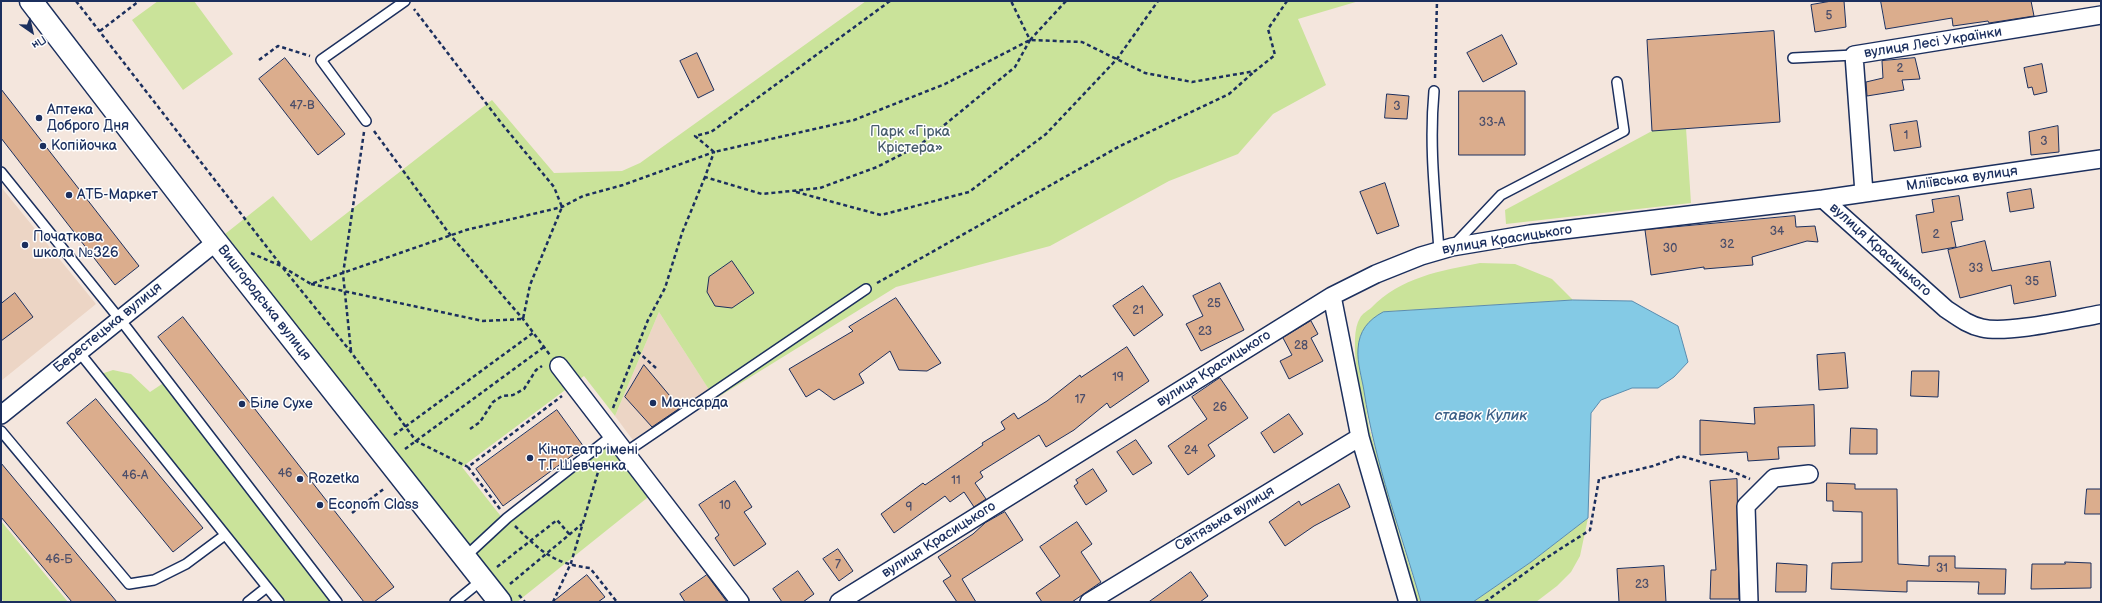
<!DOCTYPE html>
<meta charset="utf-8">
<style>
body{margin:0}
#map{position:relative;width:2102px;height:603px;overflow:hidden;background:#f4e6dd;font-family:"Balsamiq Sans",sans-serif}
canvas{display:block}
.frame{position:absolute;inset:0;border:2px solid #1b2f5e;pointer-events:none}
.north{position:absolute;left:12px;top:12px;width:40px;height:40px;-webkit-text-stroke:3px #fff;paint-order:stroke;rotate:146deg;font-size:11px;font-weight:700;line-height:16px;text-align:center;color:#1b2f5e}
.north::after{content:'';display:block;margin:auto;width:14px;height:18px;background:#1b2f5e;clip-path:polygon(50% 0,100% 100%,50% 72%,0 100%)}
</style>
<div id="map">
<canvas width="2102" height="603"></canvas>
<div class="frame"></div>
<div class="north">Пн</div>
</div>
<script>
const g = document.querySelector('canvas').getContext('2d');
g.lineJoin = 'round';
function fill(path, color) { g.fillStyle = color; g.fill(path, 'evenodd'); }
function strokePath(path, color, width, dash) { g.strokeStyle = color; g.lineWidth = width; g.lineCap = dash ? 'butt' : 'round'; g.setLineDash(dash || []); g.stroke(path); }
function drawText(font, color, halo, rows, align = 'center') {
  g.font = font + ' "Balsamiq Sans",sans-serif'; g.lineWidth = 3; g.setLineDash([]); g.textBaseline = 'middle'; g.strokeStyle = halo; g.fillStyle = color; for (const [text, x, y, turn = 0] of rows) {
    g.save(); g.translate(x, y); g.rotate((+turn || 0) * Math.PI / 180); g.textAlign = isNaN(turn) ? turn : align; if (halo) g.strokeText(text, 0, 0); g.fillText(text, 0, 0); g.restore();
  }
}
fill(new Path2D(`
 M1 187 96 304 1 381Z
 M659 312 710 391 635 443 615 416Z`), '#ecd5c5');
fill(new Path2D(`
 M158 1H194L233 54 183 90 132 20Z
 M866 1H1359L1298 19 1326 85 1273 114 1238 154 1169 181 1050 246 896 287 715 399 659 312 615 416 584 376 462 467 507 524 611 442 652 494 517 602H511L225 234 273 196 311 241 492 100 554 173 622 171 640 163Z
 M1686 128 1691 203 1506 224 1505 210 1652 131Z
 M1480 263 1515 264 1552 279 1573 300 1384 312 1358 350 1369 427 1400 536 1421 602H1418C1403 555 1336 355 1360 318 1362 314 1367 311 1371 308 1401 277 1440 271 1480 263Z
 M113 370 131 374 150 392 165 382 334 602H286L101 374Z
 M1588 518 1580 556 1571 572 1557 586 1536 602H1473L1531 562Z
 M1 521 68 602H4L1 598Z`), '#cae39a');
const water = new Path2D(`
 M1573 300 1632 301 1678 326 1688 362 1674 377 1658 388H1632L1601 400 1591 413 1588 518 1531 562 1473 602H1421C1401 532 1375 464 1364 391 1362 378 1357 363 1358 349 1359 331 1368 320 1383 312Z`);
fill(water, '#84cae5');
strokePath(water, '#5a8caf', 1);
const building = new Path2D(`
 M1832 1H1844L1846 27 1815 32 1811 5Z
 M1881 1H2031L2034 16 1989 23 1988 21 1953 26 1952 18 1886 29Z
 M1774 31 1780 122 1652 131 1647 40Z
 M1502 35 1517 64 1483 82 1467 53Z
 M697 53 714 90 698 98 680 61Z
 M285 58 345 134 318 155 259 79Z
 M1915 58 1920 79 1902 80 1904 90 1867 96 1866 82 1883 78 1882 61Z
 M2042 64 2047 92 2034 95 2032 87 2028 88 2024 68Z
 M1 89 139 266 115 285 1 138Z
 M1459 91H1525V155H1459Z
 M1387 94 1409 96 1407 119 1385 118Z
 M1917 121 1921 147 1894 151 1890 125Z
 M2058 126 2059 152 2031 155 2029 132Z
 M1385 183 1399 226 1377 234 1360 192Z
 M2031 189 2034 208 2010 212 2007 193Z
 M1959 196 1963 220 1951 222 1956 247 1922 253 1916 215 1934 212 1932 200Z
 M1795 216 1796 227 1815 226 1818 242 1807 241 1752 257 1753 265 1704 269V267L1651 275 1645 230Z
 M1985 241 1992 271 2050 261 2056 296 2014 304 2011 285 1960 298 1948 250Z
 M732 261 754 293 732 308 715 306 707 292 709 277Z
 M1220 283 1244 330 1201 351 1186 324 1203 316 1193 296Z
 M1143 286 1163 315 1134 336 1113 306Z
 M15 293 33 317 1 341V304Z
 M896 298 941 363 927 371 899 370 890 351 859 374 864 383 834 400 819 389 806 397 789 369 853 331 849 327Z
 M183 317 394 587 374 602H364L158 337Z
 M1311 321 1318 334 1311 338 1323 361 1289 379 1280 361 1292 355 1283 338Z
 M1127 347 1149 381 1110 408 1107 403 1074 430 1046 447 1039 435 980 472 983 477 975 483 986 499 974 507 964 492 950 502 945 496 894 533 881 514 923 483 925 485 983 445 982 443 1005 429 1001 422 1014 413 1018 419 1047 401 1080 375 1081 377Z
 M1845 353 1848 388 1819 390 1817 355Z
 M644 365 680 408 652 427 625 397Z
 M1912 371H1939L1938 397 1911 396Z
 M1220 378 1248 418 1208 445 1215 456 1188 475 1168 446 1207 419 1192 397Z
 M96 399 203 528 173 552 67 423Z
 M1814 405 1815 446 1778 447 1779 459 1748 461 1747 452 1700 455V420L1755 424 1754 408Z
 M557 410 584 447 503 506 476 469Z
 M1289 414 1303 434 1274 453 1261 433Z
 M1851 428 1877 429V454H1850Z
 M1136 440 1152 463 1133 475 1117 452Z
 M1 463 117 602H72L1 517Z
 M1093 469 1107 491 1086 505 1074 486 1078 483 1076 480Z
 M1737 479 1739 599H1710L1711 570H1716L1710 481Z
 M735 481 752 507 744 512 766 544 734 566 715 538 719 535 699 505Z
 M1827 483 1855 484V489H1897L1898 564 1929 566V556H1955V568L2006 569 2005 594H1978L1979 582 1907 581V592L1831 589 1832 563 1862 562V512L1833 511V501H1827Z
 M1339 484 1350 507 1314 526 1285 546 1269 522 1299 501 1301 505Z
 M2087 489H2101V514H2085Z
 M1005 512 1023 540 962 579 976 602H957L943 581 951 576 938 557 973 534 985 523Z
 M1077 522 1092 544 1081 552 1101 582 1072 602H1042L1036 593 1060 576 1040 547Z
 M838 549 853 571 839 581 823 559Z
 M2065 562 2091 563V588L2031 589 2032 564H2065Z
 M1777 563 1807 565 1806 592H1776Z
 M1664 566 1666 602H1619L1617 569Z
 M798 571 814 594 803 602H782L773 589Z
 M1191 572 1208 596 1200 602H1149Z
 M587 575 605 597 598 602H553Z
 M707 575 727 602H685L680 594Z`);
fill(building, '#dbad8d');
strokePath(building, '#1b2f5e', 1);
const lane = new Path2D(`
 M1793 58 1854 55
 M1434 91C1429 146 1435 195 1439 250
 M366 121 321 60 405 1
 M1 172 126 327 337 602
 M1453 246 1501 195 1624 131 1617 82
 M79 352 279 602
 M1 431 129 584 154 580 186 564 225 535
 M626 452 866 289
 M465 557 507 518 613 435
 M248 602 267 587
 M455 602 482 580`);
const street = new Path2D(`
 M1864 193 1854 55 2101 15
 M1823 199 2101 159
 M1332 296 1360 437 1408 602
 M559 366 740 602
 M1 415 216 242
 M839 602 1332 296 1376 274 1421 256 1452 247 1530 234 1823 199 1946 309C1958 317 1968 325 1982 328 2008 334 2072 319 2101 314
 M1089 602 1360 437
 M1749 602 1746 506 1774 478 1809 474`);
const secondary = new Path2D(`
 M31 1 216 242 500 602`);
strokePath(lane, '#1b2f5e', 12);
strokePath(street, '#1b2f5e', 20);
strokePath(secondary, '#1b2f5e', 25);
strokePath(new Path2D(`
 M76 1 280 264
 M890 1 711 132 695 136 714 152 854 120 945 84 1030 40 1082 42 1145 73 1192 82 1255 71 1275 55 1268 29 1287 1
 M100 31 139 1
 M1030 40 1066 1
 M259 60 278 46 310 56
 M1435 78 1437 1
 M374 131 451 236 523 319 550 355
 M796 192 881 215 969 192 1046 134 1117 59 1158 1
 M251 253 281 266 311 284 466 230 562 207 583 196 623 185 714 152 705 177 762 194 820 188 877 167 920 145 1015 67 1030 40 1011 1
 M283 268 351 352 416 441 468 467
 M877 283 1120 146 1229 94 1255 71
 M311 284 483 321 523 319 530 285 562 207 554 187 502 124 414 9
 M351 351 343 274 364 132
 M656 368 636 350 648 320 665 288 682 233 705 177
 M613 408 636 350
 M470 429 480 422 493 402 502 396 513 395 524 389 536 370 542 366
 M394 435 533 333
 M405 449 544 347
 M500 509 468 467 562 396
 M352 513 385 488
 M515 526C540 551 554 564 590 568L617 602
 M497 567 557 520 570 535
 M510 584 582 524
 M519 595 525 602
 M553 602 571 563 601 462
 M1485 602 1543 560 1590 530 1599 479 1653 466 1681 456 1729 470 1750 479`), '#1b2f5e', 2.5, [4, 3]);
strokePath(lane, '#fff', 9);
strokePath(street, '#fff', 17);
strokePath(secondary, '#fff', 22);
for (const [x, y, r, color] of [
 [39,118,4,"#1b2f5e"],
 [43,146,4,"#1b2f5e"],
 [69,195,4,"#1b2f5e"],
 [25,245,4,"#1b2f5e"],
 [653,403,4,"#1b2f5e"],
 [242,404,4,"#1b2f5e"],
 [530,458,4,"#1b2f5e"],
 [300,479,4,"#1b2f5e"],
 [320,505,4,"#1b2f5e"]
]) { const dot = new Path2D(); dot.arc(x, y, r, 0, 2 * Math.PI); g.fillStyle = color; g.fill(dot); strokePath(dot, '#fff', 1.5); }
drawText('12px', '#4b4e6a', null, [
 ["5",1829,16],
 ["2",1900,69],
 ["47-В",302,106],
 ["3",1397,107],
 ["33-А",1492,123],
 ["1",1906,136],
 ["3",2044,142],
 ["34",1777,232],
 ["2",1936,235],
 ["32",1727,245],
 ["30",1670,249],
 ["33",1976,269],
 ["35",2032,282],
 ["25",1214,304],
 ["21",1138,311],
 ["23",1205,332],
 ["28",1301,346],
 ["19",1118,378],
 ["17",1080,400],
 ["26",1220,408],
 ["24",1191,451],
 ["46",285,474],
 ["46-А",135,476],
 ["11",956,481],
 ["10",725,506],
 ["9",909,508],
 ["46-Б",59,560],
 ["7",838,565],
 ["31",1942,569],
 ["23",1642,585]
]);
drawText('14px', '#1b2f5e', '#fff', [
 ["вулиця Лесі Українки",1933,43,-9],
 ["Мліївська вулиця",1962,179,-8],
 ["вулиця Красицького",1507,240,-9],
 ["вулиця Красицького",1880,250,42],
 ["Вишгородська вулиця",264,303,52],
 ["Берестецька вулиця",108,328,-39],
 ["вулиця Красицького",1214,369,-32],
 ["Світязька вулиця",1225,519,-31],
 ["вулиця Красицького",939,540,-32]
]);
drawText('14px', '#1b2f5e', '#fff', [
 ["Аптека",47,110],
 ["Доброго Дня",47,126],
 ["Копійочка",51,146],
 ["АТБ-Маркет",77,195],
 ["Початкова",33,237],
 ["школа №326",33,253],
 ["Мансарда",661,403],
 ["Біле Сухе",250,404],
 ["Кінотеатр імені",538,450],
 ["Т.Г.Шевченка",538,466],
 ["Rozetka",308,479],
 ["Econom Class",328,505]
], 'left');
drawText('14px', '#475c6d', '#fff', [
 ["Парк «Гірка",910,132],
 ["Крістера»",910,148]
]);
drawText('italic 15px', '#3a5e86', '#fff', [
 ["ставок Кулик",1481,416]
]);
</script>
